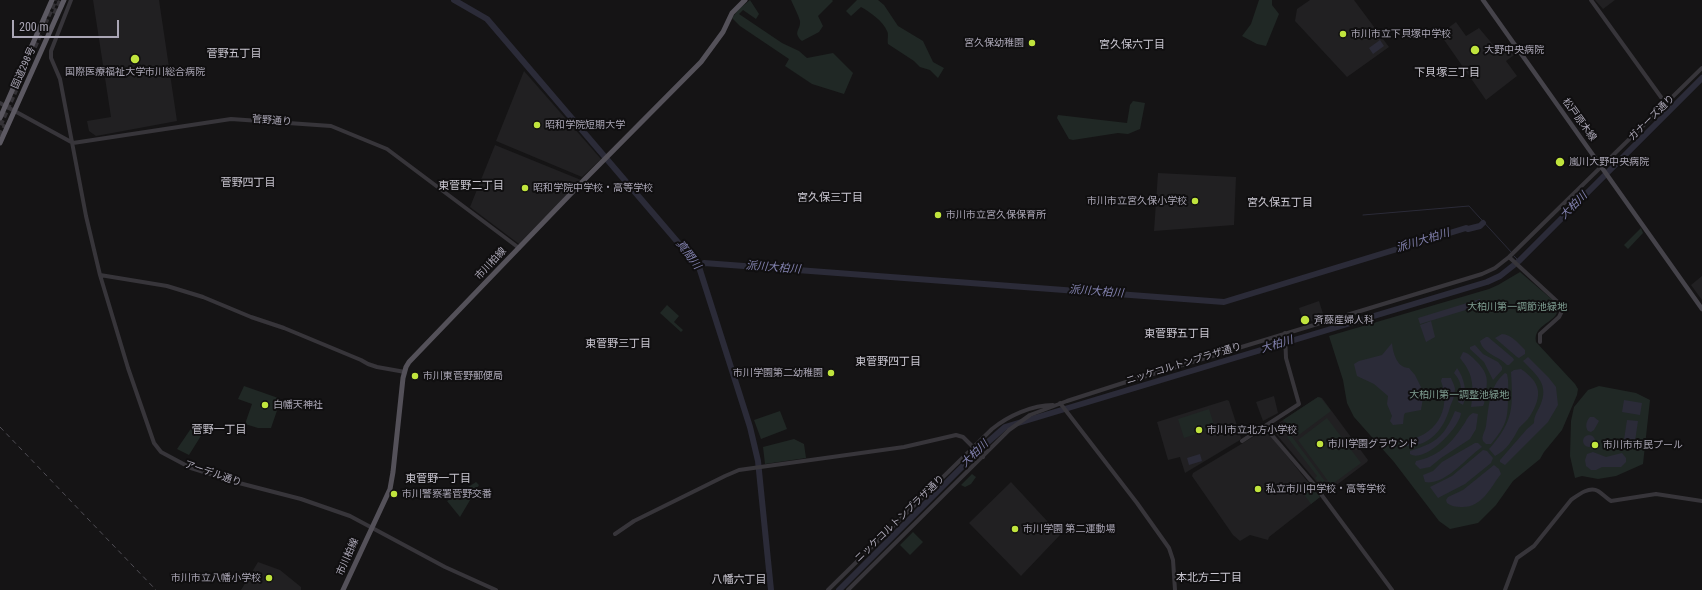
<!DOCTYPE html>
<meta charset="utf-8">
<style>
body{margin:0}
#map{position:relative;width:1702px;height:590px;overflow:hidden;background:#151415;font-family:"Roboto Condensed",sans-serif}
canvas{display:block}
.scale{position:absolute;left:12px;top:20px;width:107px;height:18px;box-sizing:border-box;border:2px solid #aaa6b5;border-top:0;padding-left:5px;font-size:12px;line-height:14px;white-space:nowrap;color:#aaa6b5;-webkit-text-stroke:3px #100f10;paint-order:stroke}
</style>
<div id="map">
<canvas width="1702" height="590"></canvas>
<div class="scale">200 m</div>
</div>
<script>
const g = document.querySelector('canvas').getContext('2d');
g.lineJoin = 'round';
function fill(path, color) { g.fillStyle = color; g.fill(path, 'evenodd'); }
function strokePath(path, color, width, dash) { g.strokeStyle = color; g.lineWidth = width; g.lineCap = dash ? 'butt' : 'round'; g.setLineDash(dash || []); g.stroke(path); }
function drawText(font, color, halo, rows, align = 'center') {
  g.font = font + ' "Roboto Condensed","Noto Sans JP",sans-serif'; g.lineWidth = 4; g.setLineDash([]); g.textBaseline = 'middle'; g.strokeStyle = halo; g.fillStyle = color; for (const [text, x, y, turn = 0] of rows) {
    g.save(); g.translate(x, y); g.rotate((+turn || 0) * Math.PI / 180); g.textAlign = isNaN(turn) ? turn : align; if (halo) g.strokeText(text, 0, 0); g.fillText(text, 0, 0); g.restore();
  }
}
fill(new Path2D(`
 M93 0H159L177 121 96 136 89 131 87 121 111 117Z
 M1310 0H1354L1389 47 1347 77 1295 21 1297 9Z
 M1595 0H1615L1603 9Z
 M1456 22 1466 36 1479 28 1500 53 1511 46 1517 53 1506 61 1517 76 1486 100 1440 34Z
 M524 71 601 159 583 176 582 177 496 141Z
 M495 145 581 180 519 244 470 207Z
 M1158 173 1236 177 1234 225 1154 231Z
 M1702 276V300L1691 285Z
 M1319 301 1324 317 1304 323 1299 308Z
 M1274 396 1278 413 1263 421 1256 402Z
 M1318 397 1322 398 1368 460 1367 462 1326 493 1271 428Z
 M1227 400 1229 401 1241 438 1240 440 1185 473 1180 457 1168 460 1157 422Z
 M1263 431H1267L1320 497 1269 537 1268 540 1250 535 1240 541 1233 535 1192 476 1193 473Z
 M1011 482 1060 535 1021 576 969 523Z
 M258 562 280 570 301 587V590H241Z`), '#212022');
fill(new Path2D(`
 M750 0 759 14 756 19 743 10 739 14 782 43 799 51 807 58 833 53 853 73 844 94 812 84 785 66 789 59 740 26 732 18 739 9Z
 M791 0H832L833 1 818 16 823 26 819 32 802 41C792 32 801 30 800 21 798 14 794 7 791 0Z
 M857 0H878L884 5 898 26 923 41 933 62 944 68 938 78 930 70 920 67 914 61 888 44C887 40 889 34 887 31 883 21 870 12 861 7L851 16 846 11Z
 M1259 0H1272V5L1279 14 1266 46 1257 44 1242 36 1251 24Z
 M1133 101 1145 103 1140 129 1128 134 1118 133 1073 140 1069 139 1057 118 1058 115 1127 123 1130 105Z
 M1641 228 1643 233 1628 249 1624 245Z
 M1520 272 1555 302C1567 322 1532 321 1536 342L1575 384 1578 389 1577 395 1562 430 1544 452 1540 459 1513 481 1496 505 1478 523 1450 529 1439 521 1394 462 1354 417 1347 403 1343 380 1329 336 1489 289 1498 285Z
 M667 305 679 316 674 322 683 330 681 332 660 313Z
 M244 386 281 399 271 428H258L245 424 252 404 238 399Z
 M1599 386 1636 393 1650 400 1643 464 1616 476 1598 479 1582 476 1575 478 1570 456 1571 421 1574 407 1588 390Z
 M1318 397 1321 398 1331 411 1296 437 1283 420Z
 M1209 409 1215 428 1184 438 1178 419Z
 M780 411 787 429 761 439 754 420Z
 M1327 418 1361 463 1331 485 1298 440Z
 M192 427 204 431 189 455 177 449Z
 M1290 434 1327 484 1324 486 1320 480 1318 481 1315 478 1317 476 1287 437Z
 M794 439 804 444 806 458 765 464 763 447Z
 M972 474 976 477 971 484 965 487 961 485Z
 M476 482 479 485 460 517 447 501Z
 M1308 482 1320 497 1311 504 1300 489Z
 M913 532 923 542 910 555 900 545Z`), '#202825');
fill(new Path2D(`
 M1380 40 1384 46 1373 54 1369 48Z
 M1480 299 1482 305 1420 324 1418 318Z
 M1431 321 1435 337 1426 342 1420 325Z
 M1502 334C1511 334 1519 344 1525 350V354L1519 358 1517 357 1495 338Z
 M1486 337H1488L1513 358 1514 360 1509 365H1507C1499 356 1483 354 1480 341Z
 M1392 343C1393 353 1397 368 1409 368L1415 375 1421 387 1419 391 1423 398 1421 410 1405 413 1404 415 1403 424 1393 425 1390 421 1392 416 1387 404 1388 396 1374 384 1357 376 1354 364 1359 361 1382 355Z
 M1475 345 1483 354 1498 362 1502 367V370L1493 380 1484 362 1470 349V347Z
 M1463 352C1469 353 1472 357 1476 361 1489 374 1488 380 1485 398 1484 401 1485 403 1483 406L1471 407C1473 394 1474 380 1467 368 1465 364 1462 361 1460 358Z
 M1528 357 1549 378 1556 387 1558 405 1548 422 1505 465 1500 462V460L1527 429 1534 423C1534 416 1537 412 1540 406 1550 384 1536 375 1523 361Z
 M1457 368C1464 377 1468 394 1463 405L1458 402C1462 391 1463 383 1454 373Z
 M1521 369C1541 383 1543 395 1530 416 1527 421 1522 424 1519 428 1513 439 1507 450 1495 456L1489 449C1514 421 1513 407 1511 372L1514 370Z
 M1505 373 1507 374C1509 382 1508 389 1508 397 1508 419 1506 426 1491 444H1486L1483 441C1481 436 1485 432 1486 426 1489 407 1489 386 1505 373Z
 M1442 378H1451C1452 381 1455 386 1455 389 1455 396 1452 402 1450 407 1444 429 1430 447 1405 446L1402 443 1403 441C1435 437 1452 411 1441 381Z
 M1624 400 1642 403 1640 415 1622 412Z
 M1455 411 1461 413C1460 427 1425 464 1410 454V451C1436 443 1444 437 1455 411Z
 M1473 413 1478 414 1476 429 1470 439 1441 458 1430 467 1420 469 1415 464 1416 461C1438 456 1449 446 1462 427 1466 422 1467 416 1473 413Z
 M1590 417H1594L1599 421 1594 430 1591 432 1588 431C1585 427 1586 421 1590 417Z
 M1627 420 1638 421 1634 448 1623 446Z
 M1583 441a6 6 0 1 1 12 0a6 6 0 1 1-12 0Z
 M1475 443H1478L1482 447C1467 457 1445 486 1425 482L1423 475 1433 471 1442 462Z
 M1483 450 1487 451 1493 458 1491 463 1465 484 1438 498 1430 487 1452 476Z
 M1593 452 1606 457 1622 453 1626 458V462L1621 467H1602L1596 470H1591L1586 466 1585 460 1587 454Z
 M1200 454 1202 461 1189 465 1187 458Z
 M1494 465 1499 469 1501 474C1490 488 1482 508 1461 507 1456 507 1451 506 1447 503L1446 500 1448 497 1463 490Z`), '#2b2b38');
strokePath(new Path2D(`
 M1363 215 1469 206 1512 253
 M1514 256 1519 261`), '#2b2b38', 1);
strokePath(new Path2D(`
 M454 0 487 19 699 267 750 427 758 461 771 590
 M699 267 704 263 1224 302 1466 228 1468 229 1480 226 1483 223
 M839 590 980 449 1005 427 1487 282 1500 276 1519 261 1702 78`), '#2b2b38', 6);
strokePath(new Path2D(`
 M55 14 61 0
 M0 125 55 0
 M0 136 6 125`), '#333135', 5.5, [5.5, 3]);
strokePath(new Path2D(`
 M71 0 51 51V58L60 79 86 216 100 275 128 368 154 443 161 452 191 468 239 483 301 499 350 516 445 567 496 590
 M1591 0 1666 104
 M0 103 73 143 231 119 331 126 387 149 519 248
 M1509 257 1561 305 1563 309 1559 317 1540 334V342
 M100 275 167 286 203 297 251 317 284 328 361 360 368 364 377 367 405 372
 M1060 403 1137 503 1169 548 1173 560 1175 590
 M1264 426 1312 482 1392 590
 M1242 441 1299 404 1286 358 1285 333
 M615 534 634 521 725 476 739 470 904 447 956 435 963 437 983 457
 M828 590 992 429C1008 416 1032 405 1053 405
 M848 590 1009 430 1030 415 1067 401 1123 383 1482 274 1495 268 1509 257 1702 68
 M1505 590 1517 558 1534 546 1571 500C1578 495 1589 486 1598 491 1603 494 1606 498 1611 501L1656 494 1702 501`), '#37353a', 4);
strokePath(new Path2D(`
 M1483 0 1702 309`), '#45434a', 4.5);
strokePath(new Path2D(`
 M343 590 390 489 393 472 403 378 406 367 409 362 585 179 701 62 723 32 732 13 745 0`), '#545159', 5);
strokePath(new Path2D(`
 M0 118 52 0
 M0 143 64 0`), '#5c5962', 5);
strokePath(new Path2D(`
 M0 427 156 590`), '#504e55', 1, [5, 4]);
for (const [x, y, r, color] of [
 [1343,34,4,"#c0e43d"],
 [1032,43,4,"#c0e43d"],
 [1475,50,5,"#c0e43d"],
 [135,59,5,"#c0e43d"],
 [537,125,4,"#c0e43d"],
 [1560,162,5,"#c0e43d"],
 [525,188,4,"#c0e43d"],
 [1195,201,4,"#c0e43d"],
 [938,215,4,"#c0e43d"],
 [1305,320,5,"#c0e43d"],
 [831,373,4,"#c0e43d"],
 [415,376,4,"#c0e43d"],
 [265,405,4,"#c0e43d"],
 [1199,430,4,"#c0e43d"],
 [1320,444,4,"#c0e43d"],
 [1595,445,4,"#c0e43d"],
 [1258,489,4,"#c0e43d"],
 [394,494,4,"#c0e43d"],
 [1015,529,4,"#c0e43d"],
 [269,578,4,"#c0e43d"]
]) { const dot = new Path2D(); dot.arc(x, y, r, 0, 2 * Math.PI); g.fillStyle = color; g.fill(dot); strokePath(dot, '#100f10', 1.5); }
drawText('10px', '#aaa6b5', '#100f10', [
 ["市川市立下貝塚中学校",1351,34],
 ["宮久保幼稚園",1024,43,"right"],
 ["大野中央病院",1484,50],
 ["国際医療福祉大学市川総合病院",135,72,"center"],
 ["昭和学院短期大学",545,125],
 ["嵐川大野中央病院",1569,162],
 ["昭和学院中学校・高等学校",533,188],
 ["市川市立宮久保小学校",1187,201,"right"],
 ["市川市立宮久保保育所",946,215],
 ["斉藤産婦人科",1314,320],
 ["市川学園第二幼稚園",823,373,"right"],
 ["市川東菅野郵便局",423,376],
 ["白幡天神社",273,405],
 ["市川市立北方小学校",1207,430],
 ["市川学園グラウンド",1328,444],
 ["市川市市民プール",1603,445],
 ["私立市川中学校・高等学校",1266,489],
 ["市川警察署菅野交番",402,494],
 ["市川学園 第二運動場",1023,529],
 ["市川市立八幡小学校",261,578,"right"]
], 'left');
drawText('10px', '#aaa6b5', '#100f10', [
 ["国道298号",24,68,-66],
 ["ガナーズ通り",1652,118,-45],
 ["松戸原木線",1579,120,54],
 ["菅野通り",272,121,4],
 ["市川柏線",491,264,-47],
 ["ニッケコルトンプラザ通り",1184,364,-17],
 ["アーデル通り",213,474,19],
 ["ニッケコルトンプラザ通り",900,519,-44],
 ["市川柏線",348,557,-66]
]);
drawText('10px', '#7f9e92', '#100f10', [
 ["大柏川第一調節池緑地",1517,307],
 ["大柏川第一調整池緑地",1459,395]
]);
drawText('11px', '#cac7d1', '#100f10', [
 ["宮久保六丁目",1132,45],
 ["菅野五丁目",234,54],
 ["下貝塚三丁目",1447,73],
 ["菅野四丁目",248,183],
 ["東菅野二丁目",471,186],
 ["宮久保三丁目",830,198],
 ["宮久保五丁目",1280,203],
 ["東菅野五丁目",1177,334],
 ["東菅野三丁目",618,344],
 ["東菅野四丁目",888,362],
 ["菅野一丁目",219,430],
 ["東菅野一丁目",438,479],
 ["本北方二丁目",1209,578],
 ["八幡六丁目",739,580]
]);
drawText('italic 11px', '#8180ad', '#100f10', [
 ["大柏川",1574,206,-45],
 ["派川大柏川",1423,241,-17],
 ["真間川",688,255,53],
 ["派川大柏川",773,268,4],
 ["派川大柏川",1096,292,4],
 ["大柏川",1277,345,-17],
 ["大柏川",975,454,-44]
]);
</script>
